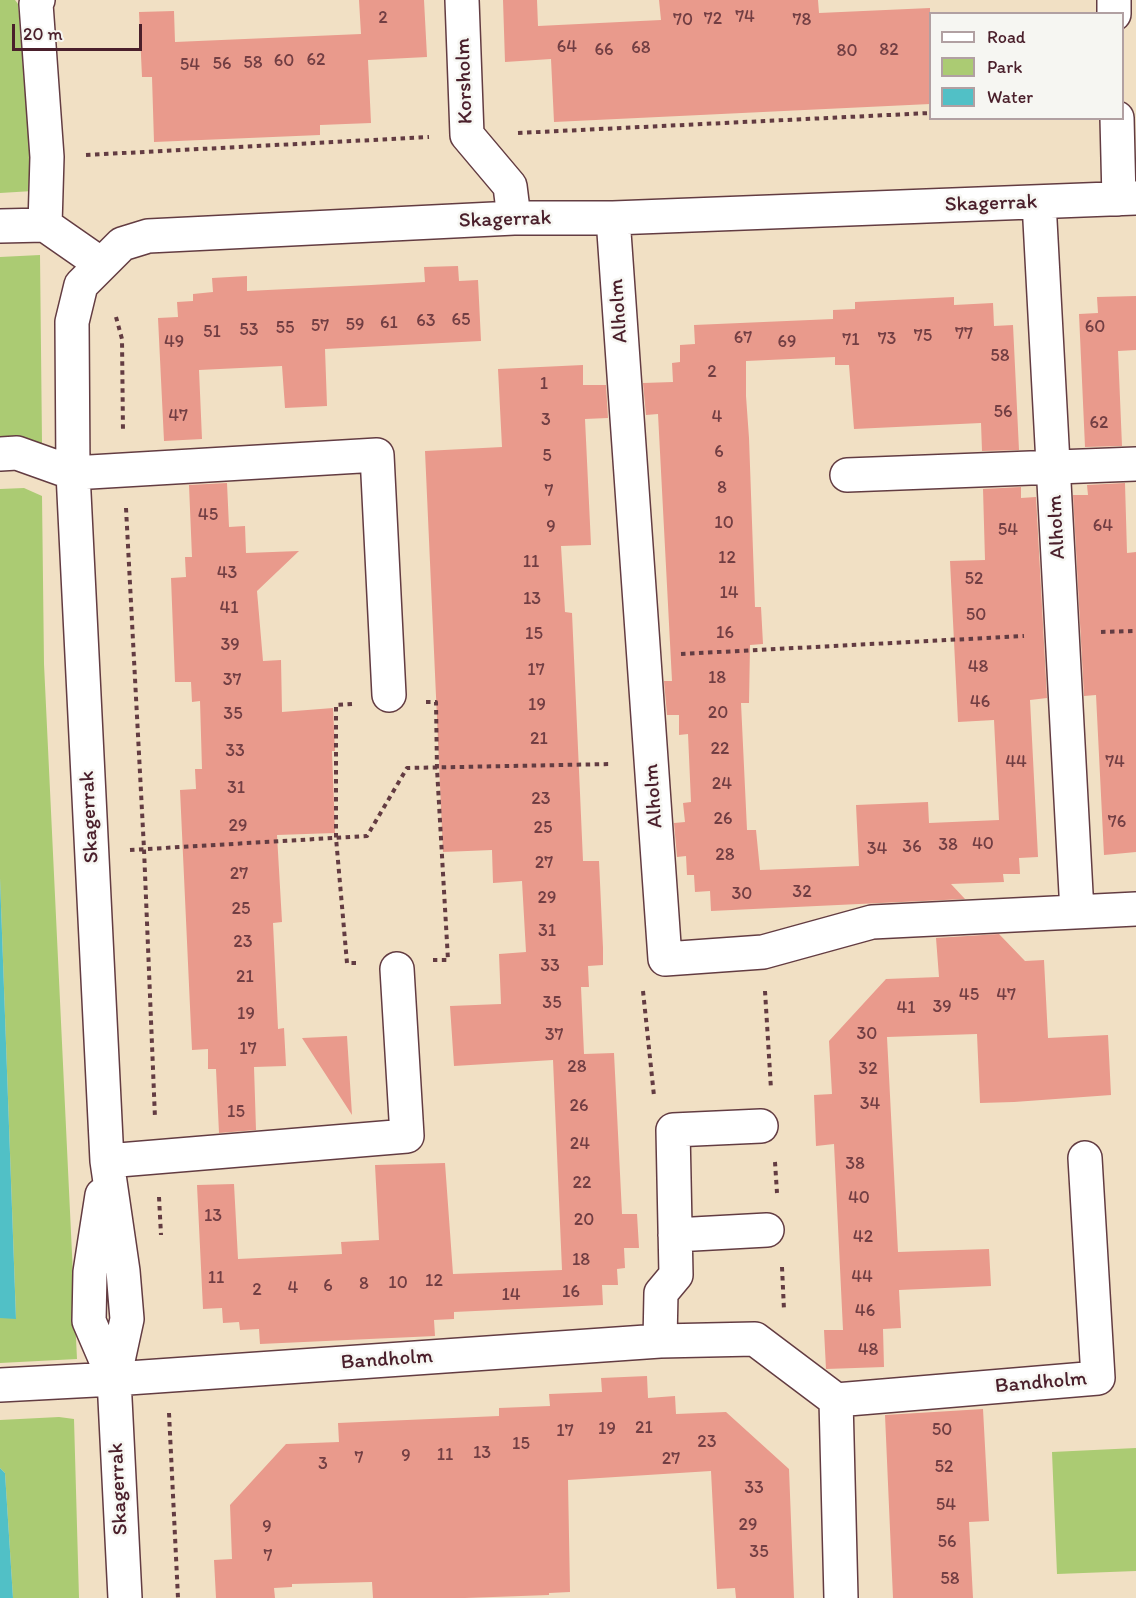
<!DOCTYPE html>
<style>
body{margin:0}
#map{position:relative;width:1136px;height:1598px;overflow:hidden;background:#f1e0c4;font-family:Itim,sans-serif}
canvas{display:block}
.legend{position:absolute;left:929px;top:12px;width:195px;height:108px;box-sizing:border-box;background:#f6f6f2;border:2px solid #b1a0a2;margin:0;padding:8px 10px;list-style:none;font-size:18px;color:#4a1f2b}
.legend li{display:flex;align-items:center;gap:12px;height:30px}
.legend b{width:30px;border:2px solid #b1a0a2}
.scale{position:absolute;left:12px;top:24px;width:130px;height:27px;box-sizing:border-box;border:3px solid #4a1f2b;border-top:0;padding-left:8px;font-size:18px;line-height:21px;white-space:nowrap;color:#4a1f2b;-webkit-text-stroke:4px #f6f6f2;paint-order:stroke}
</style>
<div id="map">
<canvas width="1136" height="1598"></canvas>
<ul class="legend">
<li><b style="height:8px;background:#fff"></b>Road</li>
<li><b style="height:16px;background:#abcb73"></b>Park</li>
<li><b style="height:16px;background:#51c0c6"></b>Water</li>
</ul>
<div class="scale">20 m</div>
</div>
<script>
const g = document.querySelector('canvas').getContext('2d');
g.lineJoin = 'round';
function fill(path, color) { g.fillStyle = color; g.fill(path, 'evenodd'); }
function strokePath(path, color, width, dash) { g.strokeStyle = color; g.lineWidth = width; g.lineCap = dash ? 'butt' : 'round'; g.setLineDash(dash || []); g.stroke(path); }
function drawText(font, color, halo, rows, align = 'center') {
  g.font = font + ' Itim,sans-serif'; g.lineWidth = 5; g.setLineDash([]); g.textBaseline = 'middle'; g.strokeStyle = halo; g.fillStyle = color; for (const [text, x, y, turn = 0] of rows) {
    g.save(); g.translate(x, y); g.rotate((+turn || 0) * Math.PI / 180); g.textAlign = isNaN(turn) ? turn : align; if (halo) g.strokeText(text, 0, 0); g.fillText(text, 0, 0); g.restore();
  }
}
fill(new Path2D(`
 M0 0H15L18 4 33 191 0 193Z
 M40 255 42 443 0 445V257Z
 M24 488 42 496 44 664 77 1359 0 1363V1318H16L0 878V489Z
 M59 1417 74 1419 79 1598H13L5 1473 0 1468V1420Z
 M1136 1448V1571L1057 1574 1052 1452Z`), '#abcb73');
fill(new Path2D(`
 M0 878 16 1319 0 1318Z
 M0 1468 5 1473 13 1598H0Z`), '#51c0c6');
fill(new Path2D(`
 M359 0H424L427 57 368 60 371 123 320 125V135L154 142 152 77H142L139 12 174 11 175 42 361 34Z
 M503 0H537L538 26 661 20 659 0H818L819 13 930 8V104L554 122 551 59 505 62Z
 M458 266 459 281 478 280 481 341 325 349 327 406 285 408 282 366 199 370 202 439 164 441 158 318 178 317 177 302 193 301V294L213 292 212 278 247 276V291L371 285 425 282 424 267Z
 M1136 296V350L1118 351 1122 446 1085 447 1079 314 1098 313 1097 297Z
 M954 297V305L993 303 994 326 1013 325 1019 450 982 451 981 423 854 429 849 365H835V357L746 361V396L749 438 755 607H761L763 644 750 645 749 703H741L747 830H756L760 870 859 866 856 805 928 802 929 823 999 820 994 720 958 722 950 561 985 560 983 489 1021 487V498L1036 497 1047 698 1030 700 1038 857 1019 858 1020 874H1003L1004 882 951 884 965 899 711 911 710 891 695 892 694 875H687L686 856 677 857 674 823 685 822 683 803 691 802 688 734 679 735V715H667L664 681H672L658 414 646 415 643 383 673 382 672 363 680 362V345L695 344 694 325 833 319V310L855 309V302Z
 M583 365V385H606L608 418 585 419 591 545 561 546 565 612 572 613 583 861H599L603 948V965L588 966 589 987H581L584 1054 614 1053 622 1214H637L639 1248H624L625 1268 617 1269 618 1285H602L603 1305 454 1312V1319L434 1320 435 1336 260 1344 259 1329 240 1330 239 1322 223 1323 222 1308 203 1309 197 1185 234 1184 238 1259 342 1254 341 1242 379 1240 375 1165 445 1163 453 1274 562 1270 553 1060 454 1066 450 1006 501 1004 499 954 526 952 522 881 493 883 492 850 443 852 425 451 502 447 498 369Z
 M227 483 229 527 245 526 246 553 299 551 257 591 263 661 281 660 282 712 333 708 335 751H332L335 833 277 835 282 922 273 923 278 1029 284 1028 286 1066 254 1067 256 1130 219 1133 216 1069H208V1049L192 1050 180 790 196 789 195 769H202L200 701 192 702 191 682H175L171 578 186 577 185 557H192L189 485Z
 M1125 483 1127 553 1136 552V852L1104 855 1096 695 1084 696 1073 495H1088L1087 485Z
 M999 934 1025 961 1044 960 1048 1038 1108 1035 1111 1095 1014 1102 980 1103 977 1034 887 1037 898 1252 989 1249 991 1286 899 1290 901 1328 883 1329 884 1367 826 1369 824 1330H843L834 1144 816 1146 814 1095 832 1094 829 1041 886 979 939 977 936 938Z
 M347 1036 352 1115 302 1038Z
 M647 1376 648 1398 675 1396 676 1414 726 1412 789 1469 794 1598H736L735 1588 717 1589 711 1471 568 1480 570 1592 549 1593V1595L465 1598H373L372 1582 292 1584V1587L274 1588 275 1598H216L214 1560 232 1559 230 1505 286 1444 339 1442 338 1423 499 1416V1408L550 1406 549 1394 602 1392 601 1378Z
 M983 1409 989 1521 969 1522 973 1598H893L885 1415Z`), '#e99a8c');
const minor = new Path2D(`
 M38 0 36 4 47 157 45 225
 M462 0 467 135 510 186 514 218
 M1114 0V14
 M1117 118 1119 199
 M1039 202 1077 912
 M613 218 665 959 763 952 872 922 1136 909
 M0 226 45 225 101 264
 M0 454 17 453 73 473 377 455 389 695
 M847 475 1136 464
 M107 1161 407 1136 397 969
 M102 1195 90 1272 89 1321 114 1379
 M675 1235 767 1230
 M660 1341 661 1293 676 1275 673 1130 761 1126
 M0 1385 114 1379 660 1341 755 1339 836 1400 1098 1378 1085 1158
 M836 1400 841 1598
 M125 1598 114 1379 127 1319 123 1271 107 1161 73 473 72 322 81 285 122 244 148 236 514 218H613L1136 198`);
strokePath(minor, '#633c42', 36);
strokePath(new Path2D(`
 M518 133 930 113
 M86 155 429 137
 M116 317 122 339 123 432
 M126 508 144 849 155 1118
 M1101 632 1136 631
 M681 654 1024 636
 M426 702H436L437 769 448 960H433
 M352 704 336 705V838L347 963H358
 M130 850 367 836 407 768 612 764
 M643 991 654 1096
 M765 991 771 1089
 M775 1162 777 1193
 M159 1197 161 1235
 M782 1267 784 1310
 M169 1413 178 1598`), '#633c42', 4, [4.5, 4.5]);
strokePath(minor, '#fff', 33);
drawText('18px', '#723e43', null, [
 ["74",745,17],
 ["2",383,18],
 ["72",713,19],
 ["70",683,20],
 ["78",802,20],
 ["64",567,47],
 ["68",641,48],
 ["66",604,50],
 ["82",889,50],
 ["80",847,51],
 ["62",316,60],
 ["60",284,61],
 ["58",253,63],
 ["56",222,64],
 ["54",190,65],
 ["65",461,320],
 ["63",426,321],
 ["61",389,323],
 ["59",355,325],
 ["57",320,326],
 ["60",1095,327],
 ["55",285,328],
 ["53",249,330],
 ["51",212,332],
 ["77",964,334],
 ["75",923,336],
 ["67",743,338],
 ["73",887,339],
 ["71",851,340],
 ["49",174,342],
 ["69",787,342],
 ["58",1000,356],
 ["2",712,372],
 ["1",544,384],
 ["56",1003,412],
 ["47",178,416],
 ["4",717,417],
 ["3",546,420],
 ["62",1099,423],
 ["6",719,452],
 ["5",547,456],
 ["8",722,488],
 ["7",549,491],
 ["45",208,515],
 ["10",724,523],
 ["64",1103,526],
 ["9",551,527],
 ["54",1008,530],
 ["12",727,558],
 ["11",531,562],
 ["43",227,573],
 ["52",974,579],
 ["14",729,593],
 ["13",532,599],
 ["41",229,608],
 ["50",976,615],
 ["16",725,633],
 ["15",534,634],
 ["39",230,645],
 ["48",978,667],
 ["17",536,670],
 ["18",717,678],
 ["37",232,680],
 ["46",980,702],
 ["19",537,705],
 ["20",718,713],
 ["35",233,714],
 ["21",539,739],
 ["22",720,749],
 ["33",235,751],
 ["44",1016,762],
 ["74",1115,762],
 ["24",722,784],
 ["31",236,788],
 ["23",541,799],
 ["26",723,819],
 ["76",1117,822],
 ["29",238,826],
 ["25",543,828],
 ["40",983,844],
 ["38",948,845],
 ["36",912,847],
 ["34",877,849],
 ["28",725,855],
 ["27",544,863],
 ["27",239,874],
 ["32",802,892],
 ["30",742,894],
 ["29",547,898],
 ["25",241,909],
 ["31",547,931],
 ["23",243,942],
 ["33",550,966],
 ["21",245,977],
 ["45",969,995],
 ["47",1006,995],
 ["35",552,1003],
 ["39",942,1007],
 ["41",906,1008],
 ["19",246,1014],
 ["30",867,1034],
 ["37",554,1035],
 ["17",248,1049],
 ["28",577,1067],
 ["32",868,1069],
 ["34",870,1104],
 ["26",579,1106],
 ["15",236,1112],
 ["24",580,1144],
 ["38",855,1164],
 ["22",582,1183],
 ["40",859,1198],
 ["13",213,1216],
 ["20",584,1220],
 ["42",863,1237],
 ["18",581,1260],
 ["44",862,1277],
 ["11",216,1278],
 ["12",434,1281],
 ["10",398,1283],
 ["8",364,1284],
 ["6",328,1286],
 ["4",293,1288],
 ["2",257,1290],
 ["16",571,1292],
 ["14",511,1295],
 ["46",865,1311],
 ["48",868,1350],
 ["21",644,1428],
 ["19",607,1429],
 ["50",942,1430],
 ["17",565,1431],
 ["23",707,1442],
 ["15",521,1444],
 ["13",482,1453],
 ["11",445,1455],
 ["9",406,1456],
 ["7",359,1458],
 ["27",671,1459],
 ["3",323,1464],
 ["52",944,1467],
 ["33",754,1488],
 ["54",946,1505],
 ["29",748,1525],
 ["9",267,1527],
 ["56",947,1542],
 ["35",759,1552],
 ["7",268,1556],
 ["58",950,1579]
]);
drawText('21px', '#4a1f2b', '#f6f6f2', [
 ["Korsholm",465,81,-92],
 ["Skagerrak",991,204,-2],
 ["Skagerrak",505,220,-2],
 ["Alholm",619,311,-94],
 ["Alholm",1057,527,-93],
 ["Alholm",654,796,-94],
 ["Skagerrak",90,817,-93],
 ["Bandholm",387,1360,-4],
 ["Bandholm",1041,1383,-5],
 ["Skagerrak",119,1489,-93]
]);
</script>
